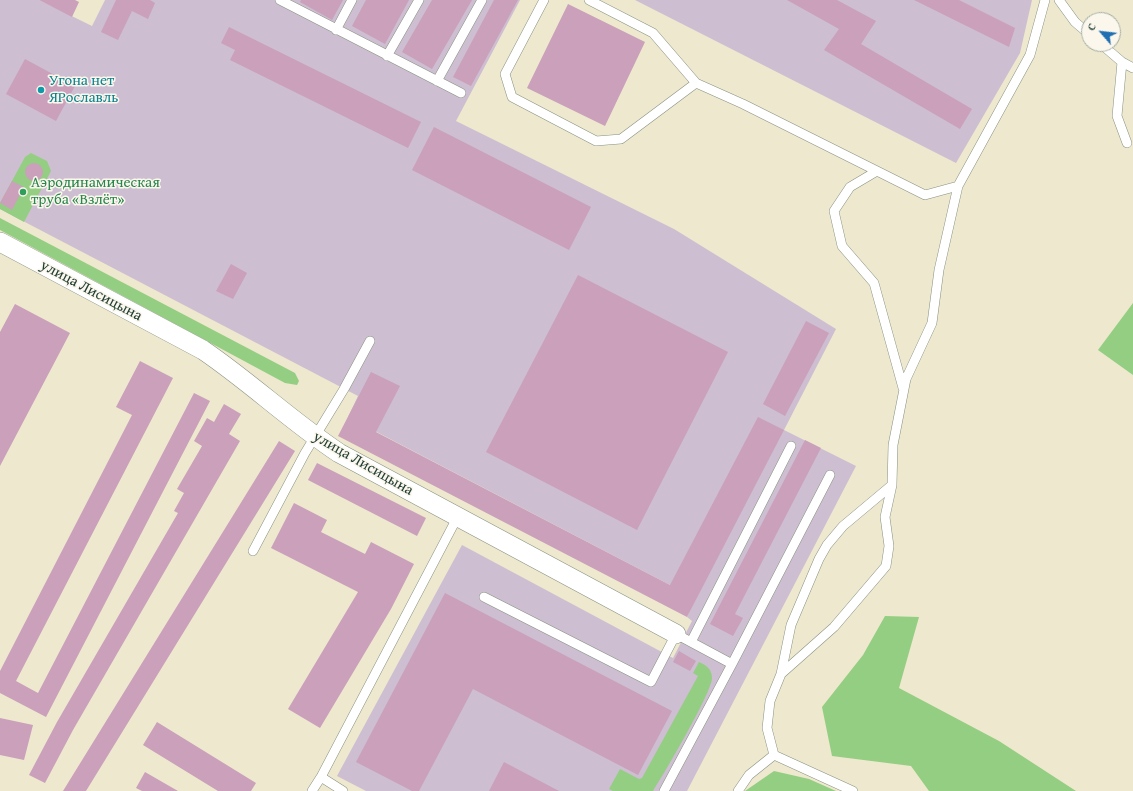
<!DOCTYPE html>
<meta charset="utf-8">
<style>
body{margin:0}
#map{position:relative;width:1133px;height:791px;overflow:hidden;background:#eee8ce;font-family:"Gentium Book Plus",serif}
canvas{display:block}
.north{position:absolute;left:1081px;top:12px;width:40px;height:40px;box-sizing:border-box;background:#fbf7ec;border:1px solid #a3ada2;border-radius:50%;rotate:298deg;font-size:11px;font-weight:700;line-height:16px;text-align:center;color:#1f3d34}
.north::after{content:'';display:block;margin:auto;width:14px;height:18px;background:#1f6fb2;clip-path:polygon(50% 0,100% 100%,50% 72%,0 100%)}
</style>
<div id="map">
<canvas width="1133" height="791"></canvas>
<div class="north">С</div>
</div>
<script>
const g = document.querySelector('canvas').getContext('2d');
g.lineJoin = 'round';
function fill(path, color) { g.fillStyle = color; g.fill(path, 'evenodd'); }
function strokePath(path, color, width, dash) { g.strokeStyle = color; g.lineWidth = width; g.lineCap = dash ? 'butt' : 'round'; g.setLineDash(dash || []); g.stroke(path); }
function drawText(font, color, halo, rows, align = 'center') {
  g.font = font + ' "Gentium Book Plus",serif'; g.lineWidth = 3; g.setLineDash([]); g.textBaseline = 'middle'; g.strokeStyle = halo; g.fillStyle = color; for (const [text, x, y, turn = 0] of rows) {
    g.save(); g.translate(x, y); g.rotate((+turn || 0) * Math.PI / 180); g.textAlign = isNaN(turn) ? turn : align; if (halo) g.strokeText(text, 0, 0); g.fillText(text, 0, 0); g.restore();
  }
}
fill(new Path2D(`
 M0 0H39L92 26 105 0H520L456 121 674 229 836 329 784 430 856 466 687 791H366L337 776 462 545 673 658 692 621 687 617 699 592 670 585 348 417 358 396 0 209Z
 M635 0H1032L1020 53 956 163Z`), '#cebed1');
fill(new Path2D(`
 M31 153 47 161 51 171 24 222 0 209V203L25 157Z
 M0 218 295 373 299 381 297 385 285 383 0 230Z
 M1133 303V375L1098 350Z
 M885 616 919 617 899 688 999 741 1076 791H929L911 766 832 756 822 707 863 655Z
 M699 662C706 665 712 669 712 678 712 692 664 774 653 791H613L609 789 620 769 639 779 642 778 698 676 693 673Z
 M774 771 809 779 836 791H745Z`), '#94ce82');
fill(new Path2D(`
 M39 0H75L79 2 72 17Z
 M116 0H150L155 3 148 19 132 11 118 40 101 32Z
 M301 0H343L332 20 300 2Z
 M366 0H409L385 44 352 26Z
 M432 0H472L432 69 402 52Z
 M494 0H518L471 86 453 77Z
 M787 0H837L876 21 861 44 972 109 960 129 824 50 839 29Z
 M914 0H959L1015 28 1009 47Z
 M568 4 645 42 605 126 527 88Z
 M229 27 421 122 408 148 230 60 235 50 221 43Z
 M25 59 75 86 56 121 6 94Z
 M434 127 591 207 569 250 412 170Z
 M25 172a9 9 0 1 1 18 0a9 9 0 1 1-18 0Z
 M12 181 24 187 12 210 0 203Z
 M231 264 247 273 233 299 216 291Z
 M578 275 728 352 637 530 486 452Z
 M15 304 70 333 0 466V332Z
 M806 321 829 333 785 416 763 404Z
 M140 361 173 378 16 681 38 693 194 393 210 401 46 717 0 693V671L132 415 116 407Z
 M371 372 400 386 376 432 670 585 758 417 784 430 687 617 338 436Z
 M224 404 241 414 229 434 240 441 73 730 45 783 29 775 57 722 178 513 174 511 184 493 177 489 202 446 194 441 207 418 214 422Z
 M805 440 821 448 735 614 743 618 733 636 710 624Z
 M279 441 295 451 86 791H63Z
 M317 463 426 518 417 536 308 480Z
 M294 503 327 520 321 532 365 554 371 542 414 564 391 609 320 728 288 709 358 592 271 548Z
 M445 593 672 711 638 775 473 689 419 791H412L356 762Z
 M679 651 696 661 690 671 673 662Z
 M0 718 33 725 24 760 0 755Z
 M157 722 256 783 251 791H218L143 745Z
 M504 762 559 791H489Z
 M145 772 178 791H142L136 788Z`), '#caa0bb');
const lane = new Path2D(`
 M280 0 461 93
 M544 0 505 74 512 97 596 141 621 139 696 83
 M589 0 653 33 696 83 743 104 925 195 958 186
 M1059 0 1075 22 1089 34
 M336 30 352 0
 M1101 44 1122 62 1133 68
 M387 56 419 0
 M1122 62 1117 116 1127 143
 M437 81 482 0
 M877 171 850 187 834 211 842 246 874 283 903 388
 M253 551 305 453 344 389 370 341
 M484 597 651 682 676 634 732 664 664 791
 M691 642 791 446
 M732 664 830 475
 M781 674 834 627 886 566 889 546 885 517 892 485
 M774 755 853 791
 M321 777 343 791
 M312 791 321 777 458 516
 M738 791 749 775 774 755 767 728 770 701 781 674 791 625 819 559 827 545 843 526 892 485 893 445 906 379 932 323 939 270 958 186 1030 55 1045 0`);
const street = new Path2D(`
 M0 242 203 350C250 382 291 421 339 453L676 634`);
strokePath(lane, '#869281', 10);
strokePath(street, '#869281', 20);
strokePath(lane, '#fff', 9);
strokePath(street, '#fff', 19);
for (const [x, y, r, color] of [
 [41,90,4,"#0f9aa8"],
 [23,192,4,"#2e9e5b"]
]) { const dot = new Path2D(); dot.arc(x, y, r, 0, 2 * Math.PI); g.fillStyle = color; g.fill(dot); strokePath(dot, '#fbf7ec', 1.5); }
drawText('15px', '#0d838f', '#fbf7ec', [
 ["Угона нет",49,81],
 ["ЯРославль",49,98]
], 'left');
drawText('15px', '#27864d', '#fbf7ec', [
 ["Аэродинамическая",31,183],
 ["труба «Взлёт»",31,200]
], 'left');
drawText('15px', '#1f3d34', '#fbf7ec', [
 ["улица Лисицына",91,291,28],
 ["улица Лисицына",363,464,30]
]);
</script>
